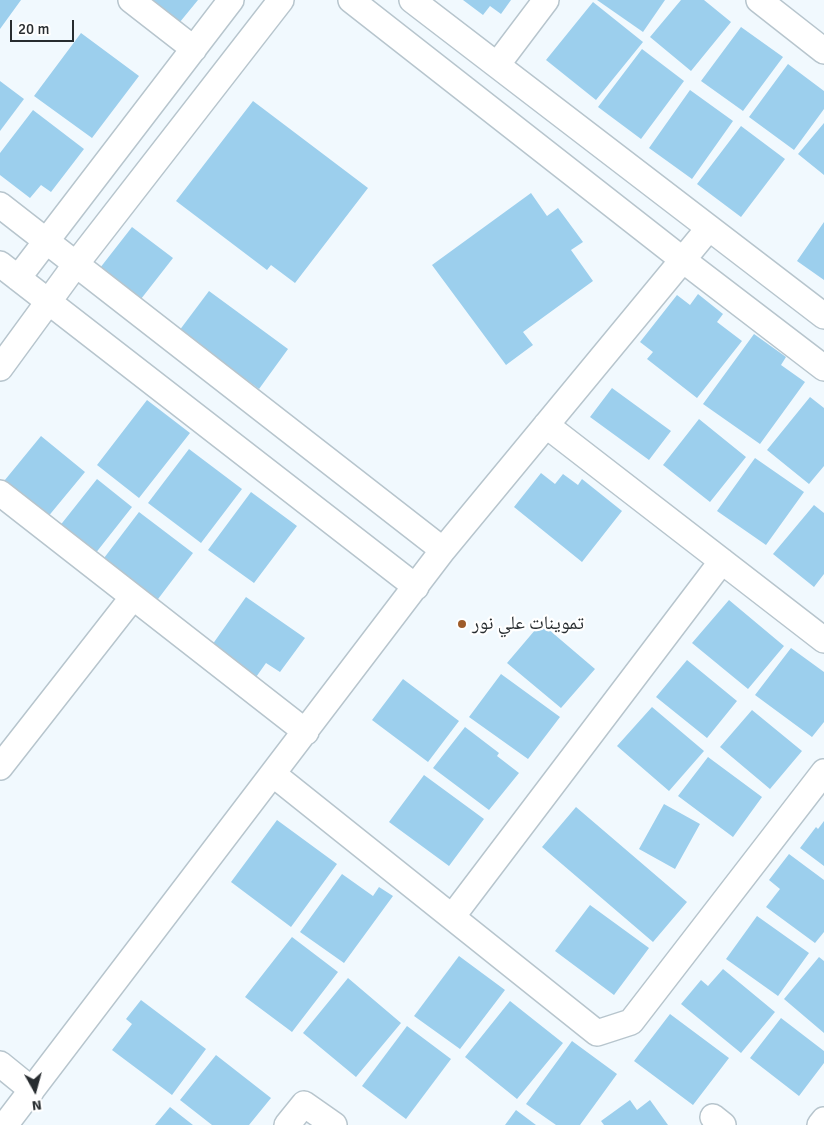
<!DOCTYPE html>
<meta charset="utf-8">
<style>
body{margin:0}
#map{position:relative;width:824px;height:1125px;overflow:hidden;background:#f1f9fe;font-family:Signika,sans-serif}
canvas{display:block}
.north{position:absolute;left:10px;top:1065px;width:50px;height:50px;-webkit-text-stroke:4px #fff;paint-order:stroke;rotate:173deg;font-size:14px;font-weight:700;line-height:20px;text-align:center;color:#272c2f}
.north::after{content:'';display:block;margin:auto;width:18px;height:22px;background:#272c2f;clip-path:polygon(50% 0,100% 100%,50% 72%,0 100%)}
.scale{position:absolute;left:10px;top:20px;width:64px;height:22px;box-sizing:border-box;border:2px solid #272c2f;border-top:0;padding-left:6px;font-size:15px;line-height:18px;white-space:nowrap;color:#272c2f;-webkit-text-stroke:4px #fff;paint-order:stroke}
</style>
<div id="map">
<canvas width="824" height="1125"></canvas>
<div class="north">N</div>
<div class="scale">20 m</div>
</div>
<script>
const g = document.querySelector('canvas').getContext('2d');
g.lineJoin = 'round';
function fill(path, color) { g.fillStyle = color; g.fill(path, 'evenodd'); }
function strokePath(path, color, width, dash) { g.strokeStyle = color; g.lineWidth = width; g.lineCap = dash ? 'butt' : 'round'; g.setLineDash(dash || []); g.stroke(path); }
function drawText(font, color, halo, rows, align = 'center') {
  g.font = font + ' Signika,"Noto Naskh Arabic",sans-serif'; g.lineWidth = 4.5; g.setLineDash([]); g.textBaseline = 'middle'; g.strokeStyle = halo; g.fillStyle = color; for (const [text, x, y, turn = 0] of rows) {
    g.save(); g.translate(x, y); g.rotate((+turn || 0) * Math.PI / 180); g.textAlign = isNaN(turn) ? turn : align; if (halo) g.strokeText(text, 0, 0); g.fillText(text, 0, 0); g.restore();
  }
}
fill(new Path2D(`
 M0 0H21L0 29Z
 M141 0H198L175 28Z
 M463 0H511L501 14 490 6 483 15Z
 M597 0H665L643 32Z
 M681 0H704L731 22 691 71 650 37Z
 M593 2 643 42 596 100 546 60Z
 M741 27 783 57 743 111 701 81Z
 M81 33 139 76 92 138 34 96Z
 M642 49 684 81 641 139 598 107Z
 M788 64 824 91V109L794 150 749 117Z
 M0 81 24 99 0 131Z
 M690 90 733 121 692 179 649 148Z
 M253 101 368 188 295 283 271 265 267 270 176 201Z
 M33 110 84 149 51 192 41 185 30 198 0 175V153Z
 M824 123V175L798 154Z
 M741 126 785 159 741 217 697 184Z
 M531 193 547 216 558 208 583 242 571 250 593 281 523 332 533 345 506 365 432 265Z
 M824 222V280L797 261Z
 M132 227 173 258 141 299 100 268Z
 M209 291 288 349 259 389 179 331Z
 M698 294 723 314 717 322 742 341 697 398 647 359 653 352 640 342 677 295 690 305Z
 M754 334 786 357 781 365 805 382 760 444 703 404Z
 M612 388 671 431 649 460 590 417Z
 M810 397 824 408V466L809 484 767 450Z
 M147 400 190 433 139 498 97 465Z
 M699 419 746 457 710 502 663 465Z
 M41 436 85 472 42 524 0 486Z
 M189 449 242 489 201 543 148 503Z
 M755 458 804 492 766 545 717 511Z
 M541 473 555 484 563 474 578 485 582 479 622 511 582 562 514 507Z
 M97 479 132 507 91 559 55 532Z
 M251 492 297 526 254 583 208 550Z
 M814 505 824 513V574L814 587 773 554Z
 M139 512 193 553 155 603 101 562Z
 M246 597 305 638 280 672 266 663 249 687 205 655Z
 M729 600 784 646 748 689 692 643Z
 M541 623 595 669 561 708 507 663Z
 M791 648 824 672V722L812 737 755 695Z
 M687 660 737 701 707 738 656 697Z
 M501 674 560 717 528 759 469 717Z
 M403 679 459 721 428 762 372 720Z
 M652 707 704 751 669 791 617 746Z
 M752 710 802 751 770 789 720 747Z
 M465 727 499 753 497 756 519 773 489 810 433 768Z
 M708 757 762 797 733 837 678 796Z
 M424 775 484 819 449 866 389 822Z
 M664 804 700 824 675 869 639 849Z
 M576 807 687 902 653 942 542 847Z
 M277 820 337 864 291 927 231 882Z
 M824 821V866L800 848 816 827 818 829Z
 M789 854 824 880V932L815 943 766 907 780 889 769 880Z
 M342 874 373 896 379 887 393 896 344 963 300 932Z
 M590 905 649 948 614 995 555 951Z
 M757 916 809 953 778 996 726 959Z
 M292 937 338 972 292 1032 245 997Z
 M459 956 505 990 460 1049 414 1016Z
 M819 957 824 961V1033L784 999Z
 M723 969 775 1012 741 1053 681 1004 701 980 708 986Z
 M348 978 401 1023 356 1077 303 1033Z
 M141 1000 206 1049 172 1095 112 1050 132 1024 126 1019Z
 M510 1001 563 1043 517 1099 465 1057Z
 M670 1014 729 1058 693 1105 634 1061Z
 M781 1018 824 1051V1063L799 1096 750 1058Z
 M407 1026 451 1059 406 1119 362 1086Z
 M572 1041 617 1074 580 1125H556L526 1104Z
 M216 1055 271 1098 249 1125H212L180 1100Z
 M630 1100 637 1110 650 1100 668 1125H604L601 1121Z
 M170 1107 193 1125H155Z
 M516 1110 536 1125H505Z`), '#9ccfed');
const minor = new Path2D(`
 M131 0 194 49
 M351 0 683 260 824 368
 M412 0 824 316
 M759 0 824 51
 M497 65 546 0
 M0 205 443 550
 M0 264 416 587
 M18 278 231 0
 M0 368 76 264 281 0
 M546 425 824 640
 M0 493 306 732
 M0 767 133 597
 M273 774 597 1033 631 1022 824 772
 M452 917 722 561
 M0 1064 32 1090
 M713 1117 723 1125
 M5 1125 443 550 709 228
 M287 1125 304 1104 334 1125
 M820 1125 824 1120`);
strokePath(minor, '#b7c5cd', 28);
strokePath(minor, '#fff', 25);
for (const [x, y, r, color] of [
 [462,624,5,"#9e5c2a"]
]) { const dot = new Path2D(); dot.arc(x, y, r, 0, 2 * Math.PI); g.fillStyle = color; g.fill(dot); strokePath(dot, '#fff', 2); }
drawText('19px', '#272c2f', '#fff', [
 ["تموينات علي نور",472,624]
], 'left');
</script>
